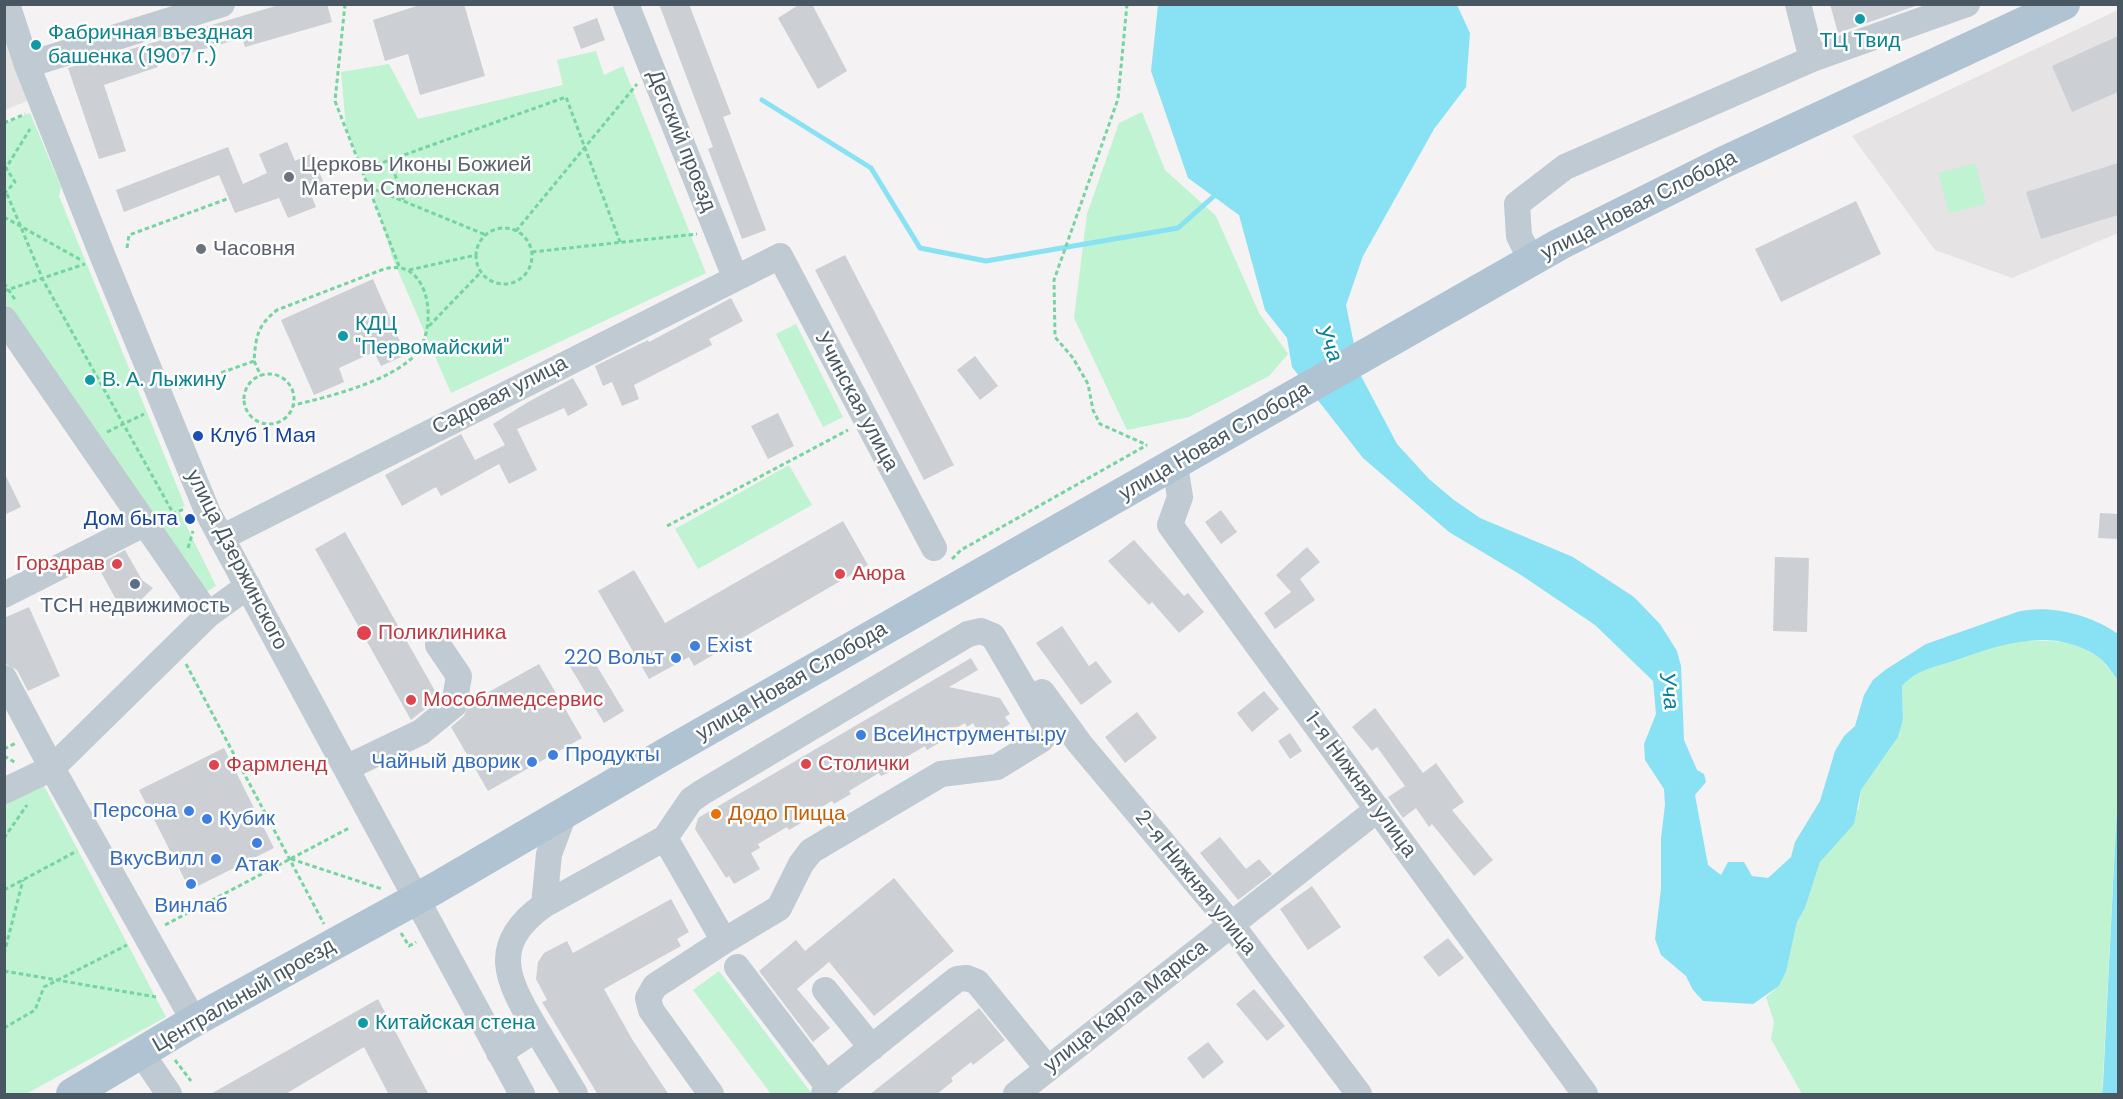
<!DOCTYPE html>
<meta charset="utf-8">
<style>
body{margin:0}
#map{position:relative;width:2123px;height:1099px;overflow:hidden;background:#f4f2f2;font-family:"DM Sans",sans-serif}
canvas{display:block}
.frame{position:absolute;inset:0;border:6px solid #485761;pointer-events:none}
</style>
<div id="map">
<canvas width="2123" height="1099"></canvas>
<div class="frame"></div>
</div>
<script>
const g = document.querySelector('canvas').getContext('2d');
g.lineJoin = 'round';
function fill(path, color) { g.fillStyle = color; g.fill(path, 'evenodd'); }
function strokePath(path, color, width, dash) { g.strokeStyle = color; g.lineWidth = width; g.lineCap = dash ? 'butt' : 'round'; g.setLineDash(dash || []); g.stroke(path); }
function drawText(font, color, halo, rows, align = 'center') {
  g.font = font + ' "DM Sans",sans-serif'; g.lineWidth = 5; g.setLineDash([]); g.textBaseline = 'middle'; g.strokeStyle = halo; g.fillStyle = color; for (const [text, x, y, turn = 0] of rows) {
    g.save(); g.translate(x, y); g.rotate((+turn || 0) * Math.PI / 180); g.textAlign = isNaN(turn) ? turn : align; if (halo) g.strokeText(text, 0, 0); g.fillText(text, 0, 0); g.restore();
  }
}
fill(new Path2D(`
 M2118 10V233L2012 278 1935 250 1852 136Z
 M4 33 27 101 5 110H4Z`), '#e6e3e4');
fill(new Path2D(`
 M596 51 604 75 623 66 706 273 451 393 392 257 381 219 346 127 341 72 389 64 418 119 563 85 557 60Z
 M1142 112 1165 170 1216 216 1259 313 1288 354 1269 376 1189 417 1127 430 1074 318 1087 214 1119 123Z
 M30 113 61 187 59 196 185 506 178 509 216 586 203 594 151 522 5 303 4 124Z
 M1975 163 1986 204 1949 213 1938 173Z
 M796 324 843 417 823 427 776 334Z
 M789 465 812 505 698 569 675 529Z
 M2020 640 2070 642 2099 657 2118 680V786L2102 1094H1802L1771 1039 1774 1022 1766 997 1779 986 1786 972 1797 922 1805 908 1820 862 1859 808 1861 790 1898 737 1903 720 1902 686 1912 674 1987 647Z
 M42 782 166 1017 26 1094H5V800Z
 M719 971 812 1094H771L693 990Z`), '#bff3d1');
fill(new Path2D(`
 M1158 5H1457L1470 33 1466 87 1434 129 1363 256 1346 305 1360 374 1397 444 1429 479 1454 500 1480 518 1573 557 1634 597 1660 624 1677 651 1681 666 1684 740 1697 770 1704 774 1706 782 1695 795 1708 865 1721 875 1728 862H1744L1752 876 1768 878 1791 857 1795 842 1820 801 1835 751 1844 736 1855 726 1864 695 1873 680 1885 670 1926 644 2017 612C2050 604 2091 615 2118 634V680C2112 673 2105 661 2097 656 2053 627 2004 643 1959 659 1937 667 1918 668 1902 686L1903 720 1898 737 1861 790 1854 824 1820 862 1805 908 1797 922 1786 972 1779 986 1753 1004 1703 1001 1693 990 1686 976 1661 955 1655 939 1661 889V838L1665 805 1664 789 1645 760 1644 744 1656 714 1653 681 1595 625 1521 575 1449 532 1363 458 1292 367 1287 338 1265 310 1239 215 1188 178 1151 71Z
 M2118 786V1094H2102L2103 1085Z`), '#89e2f3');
strokePath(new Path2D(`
 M762 100 871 168 920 248 986 261 1178 228 1213 197`), '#89e2f3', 5);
fill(new Path2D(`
 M282 4H327L332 22 245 47 242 38 156 63 158 67 104 85 126 151 99 159 68 68Z
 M423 4H464L485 76 420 95 408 54 385 61 373 20Z
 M659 4H689L731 114 723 117 766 230 742 239 708 149 713 147Z
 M800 4H812L847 71 818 89 778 18Z
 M1830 4H1921L1838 33Z
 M597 18 605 40 581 49 573 27Z
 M2118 36V92L2072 112 2052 66Z
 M287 142 295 161 311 154 324 183 309 190 316 207 288 218 279 198 235 213 219 175 124 212 116 190 228 147 243 184 267 173 259 154Z
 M2118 163V215L2041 239 2026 192Z
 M1856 201 1881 254 1781 302 1755 249Z
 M845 255 954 465 924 480 815 270Z
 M373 279 406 355 381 366 374 352 339 368 344 382 314 395 281 320Z
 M731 298 743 321 709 339 712 345 634 385 639 399 622 406 612 382 603 386 595 366 648 340 649 342Z
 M975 356 998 386 980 400 957 370Z
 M573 378 588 405 568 416 564 408 517 429 537 470 509 484 499 464 441 496 436 487 402 506 385 475 461 434 475 460 505 445 493 424 528 402Z
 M778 413 794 446 768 459 751 426Z
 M4 472 21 507 4 515Z
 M1221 510 1237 532 1221 544 1205 522Z
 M2100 513 2118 514V539L2098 538Z
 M843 521 868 565 694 666 689 657 649 679 598 591 634 570 665 623Z
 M345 532 439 698 411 720 315 549Z
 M1134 540 1184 596 1188 593 1204 612 1179 633 1152 602 1149 605 1108 561Z
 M1307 547 1320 562 1300 579 1315 600 1275 629 1264 613 1291 592 1276 575Z
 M125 550 142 580 153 588 125 616 97 565Z
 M1775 557 1809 558 1807 632 1773 631Z
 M29 607 60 676 28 691 17 670 4 663V618Z
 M1062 626 1089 666 1096 661 1112 682 1081 705 1036 643Z
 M589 653 624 711 604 723 569 665Z
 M971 658 978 670 949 687 1000 698 1010 714 1005 717 1010 724 983 740 973 723 967 727 965 723 942 736 944 740 927 750 925 746 896 763 898 766 890 772 881 776 879 773 849 791 851 794 834 804 832 801 804 817 806 820 789 830 787 827 758 844 760 848 751 853 760 869 734 884 729 876 726 878 695 829 698 818Z
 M539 664 582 738 488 791 451 727 464 716 469 703Z
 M1264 691 1279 709 1252 732 1237 713Z
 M1375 708 1423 773 1436 763 1464 802 1452 810 1493 860 1474 876 1432 824 1429 827 1416 808 1403 818 1388 797 1405 786 1377 747 1372 751 1352 727Z
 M1137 712 1157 738 1125 763 1105 737Z
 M1290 733 1302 751 1290 759 1278 741Z
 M224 748 274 848 190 890 139 790Z
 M1220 837 1246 869 1259 859 1272 874 1238 900 1200 853Z
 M894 878 954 951 874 1016 829 962 797 989 830 1028 813 1042 759 971 796 940 805 951Z
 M1312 886 1341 927 1308 950 1280 909Z
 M671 899 689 932 677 939 681 946 604 989 632 1039 669 1095H598L542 1002 547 1000 536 979 538 962 544 953 567 941 573 953Z
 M1448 938 1464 958 1439 977 1423 957Z
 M1254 989 1285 1026 1267 1041 1236 1004Z
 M378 999 429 1095H389L364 1047 284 1095H209Z
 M979 1008 1005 1040 973 1065 971 1062 951 1078 953 1081 936 1095H869Z
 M1208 1042 1224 1062 1203 1079 1187 1058Z`), '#ccd0d5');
strokePath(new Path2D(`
 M345 4 335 101 399 266
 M1127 4 1118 99 1054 280 1055 337 1073 358 1088 384 1093 410 1100 424 1147 445
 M4 123 25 114
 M390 160 404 201
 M362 170 566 97 620 242
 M369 187 486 235
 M4 194 15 182 6 168 30 129
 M7 194 43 280 173 513
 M4 217 81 260
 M476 256a28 28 0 1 1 56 0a28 28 0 1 1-56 0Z
 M516 231 637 84
 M127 248 129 235 227 199
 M532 252 697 234
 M409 270 476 255
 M4 283 16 301
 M4 291 85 264
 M429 326 481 272
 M254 361 261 376
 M244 399a25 25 0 1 1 50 0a25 25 0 1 1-50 0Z
 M179 388 254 361C256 336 257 326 277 310L384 269C430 256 439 327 416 354 392 381 328 397 294 405
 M107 432 144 414
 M165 517 184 509
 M667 526 848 430
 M188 548 193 531
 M952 559 961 550 1147 445
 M186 664 324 924
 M4 749 16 743
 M4 756 16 763
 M4 838 27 805
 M291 859 382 889
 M4 890 77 851
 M165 925 349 828
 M401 933 409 946 416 942
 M4 954 23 880
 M4 971 156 997
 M4 1028 35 1010 44 987 127 945
 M175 1060 191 1081`), '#74d5a0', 3, [4.5, 3]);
strokePath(new Path2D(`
 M7 4 27 65 103 257 208 513 522 1094
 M626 4 735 277
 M1798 4 1812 59
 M27 65 222 4
 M1531 260 1519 236 1517 204 1565 167 1812 59 1967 4
 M4 319 208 615
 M1175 465 1180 497 1170 525 1585 1094
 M221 538 780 256 934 548
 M4 595 144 524
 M4 678 52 768 194 1021
 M1042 692 1080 744 1231 924 1359 1094
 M346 768 421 732 454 705 459 676 438 645
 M4 791 52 768 208 615 248 586
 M665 838 691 800 701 793 968 634 981 631 993 636 1045 725 1046 733 1041 740 997 767 941 774 811 851 801 864 779 908 724 941
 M544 905 549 854 564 814
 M737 967 826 1084
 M825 990 872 1048
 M536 1029C507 980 488 945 544 905L665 838 724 941 655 986 648 998 651 1010 711 1094
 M499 1053 536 1029 575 1094
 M142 1054 169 1094
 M824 1094 826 1084 957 979 967 978 977 982 1048 1069
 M1016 1094 1378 809`), '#bfcad2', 26);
strokePath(new Path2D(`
 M72 1094 194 1021 436 888 667 753 1560 244 1722 163 2064 4`), '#b0c3d2', 32);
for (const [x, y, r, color] of [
 [1860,19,6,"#0f9aa8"],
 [36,45,6,"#0f9aa8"],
 [289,177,6,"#6b7280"],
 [201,249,6,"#6b7280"],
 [343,336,6,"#0f9aa8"],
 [90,380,6,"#0f9aa8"],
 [198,436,6,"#1a4fb4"],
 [190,519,6,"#1a4fb4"],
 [117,564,6,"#e0444e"],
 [840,574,6,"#e0444e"],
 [135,584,6,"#5c6f8a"],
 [364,633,8,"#e0444e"],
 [695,646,6,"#3f7fe0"],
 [676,658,6,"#3f7fe0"],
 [411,700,6,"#e0444e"],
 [861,735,6,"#3f7fe0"],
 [553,755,6,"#3f7fe0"],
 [532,762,6,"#3f7fe0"],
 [806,764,6,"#e0444e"],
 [214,765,6,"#e0444e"],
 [189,811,6,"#3f7fe0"],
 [716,814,6,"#e8710a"],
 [207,819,6,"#3f7fe0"],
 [257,843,6,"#3f7fe0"],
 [216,859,6,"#3f7fe0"],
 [191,884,6,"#3f7fe0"],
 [363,1023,6,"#0f9aa8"]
]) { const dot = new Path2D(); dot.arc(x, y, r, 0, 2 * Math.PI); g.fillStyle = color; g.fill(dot); strokePath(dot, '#fff', 2); }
drawText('21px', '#0d838f', '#fff', [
 ["Фабричная въездная",48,33],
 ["башенка (1907 г.)",48,57],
 ["ТЦ Твид",1860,41,"center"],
 ["КДЦ",355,324],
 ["\"Первомайский\"",355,348],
 ["В. А. Лыжину",102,380],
 ["Китайская стена",375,1023]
], 'left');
drawText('21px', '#485761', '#fff', [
 ["Детский проезд",681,141,68],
 ["улица Новая Слобода",1639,206,-27],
 ["Садовая улица",500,396,-27],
 ["Учинская улица",856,402,62],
 ["улица Новая Слобода",1215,442,-30],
 ["улица Дзержинского",236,560,63],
 ["улица Новая Слобода",792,682,-30],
 ["1-я Нижняя улица",1360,785,54],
 ["2-я Нижняя улица",1195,883,51],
 ["Центральный проезд",244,996,-30],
 ["улица Карла Маркса",1126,1007,-38]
]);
drawText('21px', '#5b616d', '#fff', [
 ["Церковь Иконы Божией",301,165],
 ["Матери Смоленская",301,189],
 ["Часовня",213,249]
], 'left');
drawText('21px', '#164399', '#fff', [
 ["Клуб 1 Мая",210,436],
 ["Дом быта",178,519,"right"]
], 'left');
drawText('21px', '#be3a42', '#fff', [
 ["Горздрав",105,564,"right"],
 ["Аюра",852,574],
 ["Поликлиника",378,633],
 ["Мособлмедсервис",423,700],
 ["Столички",818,764],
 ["Фармленд",226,765]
], 'left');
drawText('21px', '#4e5e75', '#fff', [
 ["ТСН недвижимость",135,606]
]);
drawText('21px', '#366cbe', '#fff', [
 ["Exist",707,646],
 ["220 Вольт",664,658,"right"],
 ["ВсеИнструменты.ру",873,735],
 ["Продукты",565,755],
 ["Чайный дворик",520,762,"right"],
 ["Персона",177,811,"right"],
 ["Кубик",219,819],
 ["ВкусВилл",204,859,"right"],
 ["Атак",257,865,"center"],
 ["Винлаб",191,906,"center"]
], 'left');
drawText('21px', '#c56008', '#fff', [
 ["Додо Пицца",728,814]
], 'left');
drawText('italic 22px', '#048199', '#fff', [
 ["Уча",1328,344,67],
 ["Уча",1668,691,82]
]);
</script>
